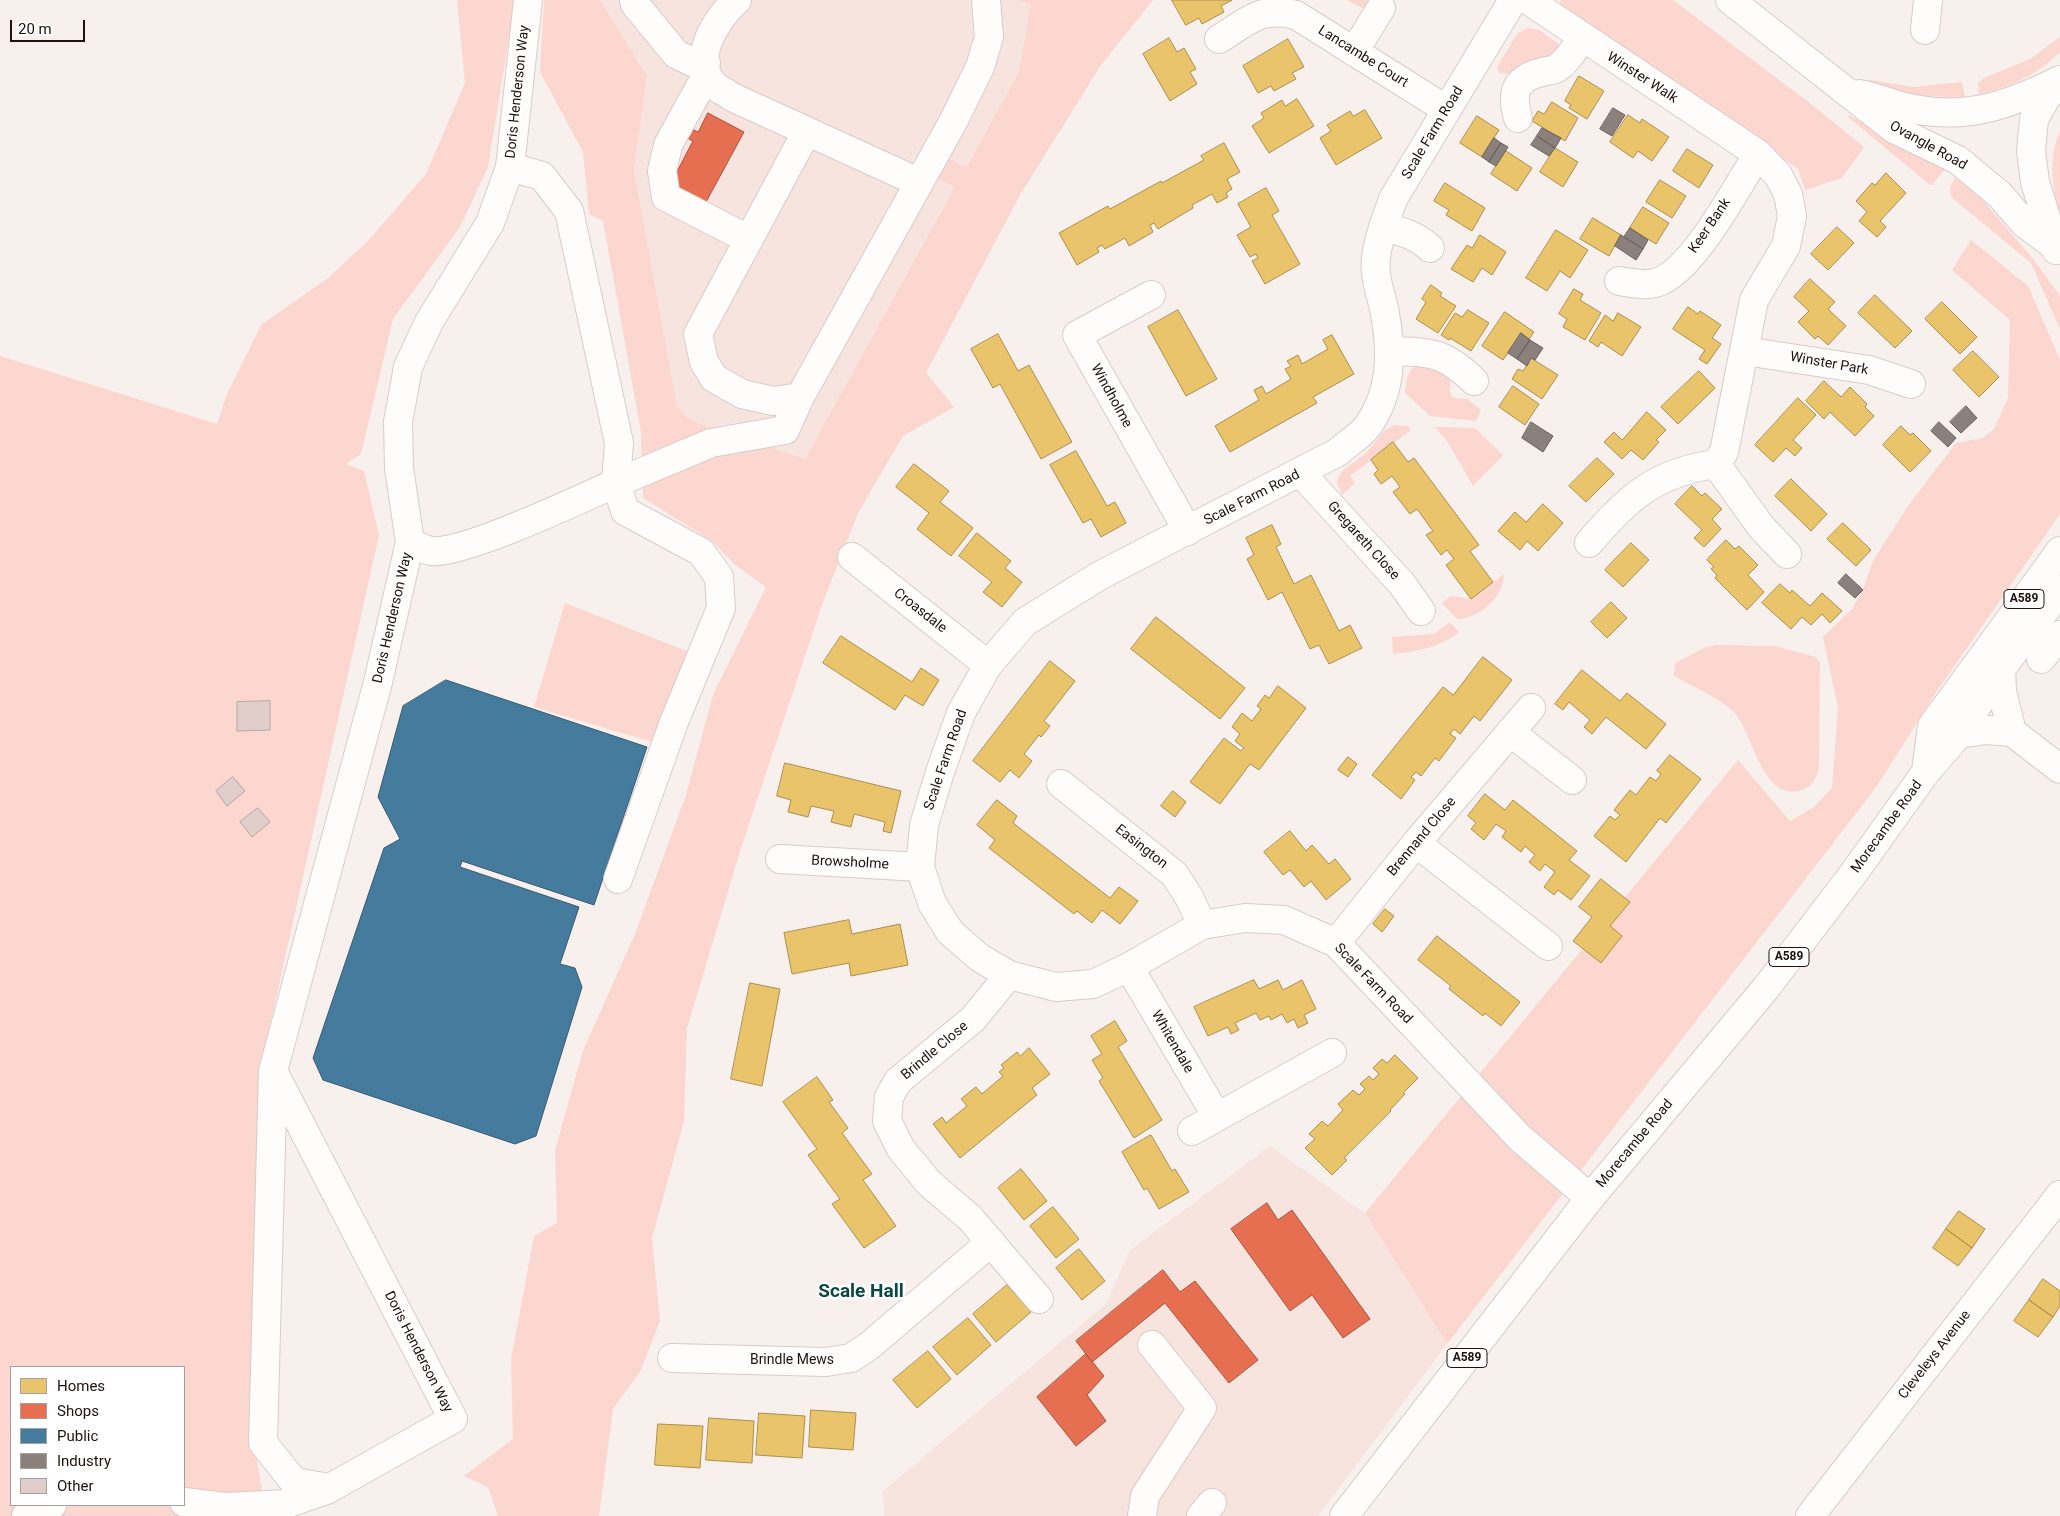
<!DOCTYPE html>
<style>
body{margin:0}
#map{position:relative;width:2060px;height:1516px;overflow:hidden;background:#f8f0ed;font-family:Roboto,sans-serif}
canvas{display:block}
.legend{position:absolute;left:10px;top:1366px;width:175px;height:140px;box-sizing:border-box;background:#fff;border:1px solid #a5a09f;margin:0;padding:6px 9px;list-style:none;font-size:15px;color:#1e110e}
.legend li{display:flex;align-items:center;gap:10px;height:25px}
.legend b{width:25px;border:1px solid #a5a09f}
.scale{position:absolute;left:10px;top:20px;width:75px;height:22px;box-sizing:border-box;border:2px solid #1e110e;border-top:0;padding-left:6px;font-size:15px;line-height:18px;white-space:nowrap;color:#1e110e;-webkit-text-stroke:4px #fff;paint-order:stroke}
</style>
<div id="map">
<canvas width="2060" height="1516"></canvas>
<ul class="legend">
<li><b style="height:14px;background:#e9c46a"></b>Homes</li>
<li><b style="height:14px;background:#e76f51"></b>Shops</li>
<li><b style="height:14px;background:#457b9d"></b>Public</li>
<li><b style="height:14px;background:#8a817c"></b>Industry</li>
<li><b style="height:14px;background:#e1ceca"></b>Other</li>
</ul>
<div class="scale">20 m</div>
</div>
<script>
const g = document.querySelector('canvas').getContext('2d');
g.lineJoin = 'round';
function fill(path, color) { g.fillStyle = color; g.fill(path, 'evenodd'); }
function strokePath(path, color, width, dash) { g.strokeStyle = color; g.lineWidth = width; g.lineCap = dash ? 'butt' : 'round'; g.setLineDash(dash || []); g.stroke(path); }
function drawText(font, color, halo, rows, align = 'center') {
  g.font = font + ' Roboto,sans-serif'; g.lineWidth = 5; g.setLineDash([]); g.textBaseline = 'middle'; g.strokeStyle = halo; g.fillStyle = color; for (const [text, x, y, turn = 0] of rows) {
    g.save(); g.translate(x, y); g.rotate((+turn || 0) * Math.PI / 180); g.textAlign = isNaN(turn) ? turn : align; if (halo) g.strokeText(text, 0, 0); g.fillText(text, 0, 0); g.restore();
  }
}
fill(new Path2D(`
 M600 0H1051L1045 1 1029 54 805 459 703 425 687 418 677 406 634 170 647 76Z
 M1270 1146 1365 1213 1447 1344 1318 1516H884L883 1491 1107 1303 1129 1251Z`), '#f7e4df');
fill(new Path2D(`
 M457 0H515L488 167 460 227 393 319 361 454 346 464 364 471 379 535 260 1070 254 1446 267 1516H0V356L217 424 227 394 261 325 328 278 368 241 426 174 465 83ZM11 1367H184V1505H11Z
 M544 0H600L647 76 634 170 677 406 687 418 703 425 805 459 955 187 939 178 949 159 966 168 1019 72 1031 4 1016 0H1153L1101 65 1020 195 926 373 954 407 903 436 858 513 823 602 741 848 687 1028 684 1121 652 1238 660 1321 640 1372 613 1409 599 1516H498L488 1487 464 1476 513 1439 511 1360 534 1236 557 1223 555 1150 583 1051 635 934 686 795 713 695 766 587 734 564 712 541 643 498 641 432 603 221 589 214 583 152 540 72Z
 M1347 0H1377L1370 12Z
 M1561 0H1673L1811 104 1864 147 1842 178 1805 190 1798 169 1558 8Z
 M1528 28 1539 30 1559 44 1560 50 1557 57 1512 74 1499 73 1497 67 1517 34Z
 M2060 37V52C2037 75 2011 87 1979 94L1978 83 1984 78 2030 59Z
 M1871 80 1913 87 1962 82 1965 97C1930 98 1900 94 1867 81Z
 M1849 115 1945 169 1932 185H1930L1848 117Z
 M2060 131V211C2051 186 2049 155 2060 131Z
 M1956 177 1981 198 2034 260 2060 296V329L2031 263 1951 197 1950 187Z
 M1971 240 2028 286 2060 360V514L1937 691 1877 786 1447 1344 1365 1213 1738 760 1790 821 1814 807 1832 788 1838 708 1823 637 1852 609 1863 590 1873 561 1908 506 1956 443 1983 438 1994 429 2008 398 2010 320 1952 270Z
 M1422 362C1431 365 1448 368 1450 378 1452 387 1447 388 1453 398L1467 399 1481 410 1476 421 1430 416 1405 393C1407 378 1407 368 1422 362Z
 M1395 425 1408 426 1411 430 1350 476 1355 483 1342 495 1337 483 1338 478 1343 470 1365 454 1385 430Z
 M1435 427 1475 428 1503 455 1473 486 1447 441Z
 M1504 574C1503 598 1480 618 1457 619L1442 603 1451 596 1471 599Z
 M565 603 694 654 659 744 534 707Z
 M1450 622 1459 632C1441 647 1416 652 1393 654L1392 637 1434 634Z
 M1716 645 1775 646 1816 657 1820 662 1819 768C1815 781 1812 788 1798 791 1761 799 1752 730 1734 712 1718 697 1693 687 1674 676L1675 663 1706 647Z`), '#fbd7cf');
const homes = new Path2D(`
 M1172 0H1232L1221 6 1224 12 1202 24 1199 18 1186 25Z
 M1169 38 1177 52 1184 48 1196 69 1190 72 1197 84 1170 101 1143 54Z
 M1288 39 1304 67 1292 73 1296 79 1274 91 1271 86 1258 93 1243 66Z
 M1579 76 1604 91 1587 119 1569 108 1571 105 1565 101Z
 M1297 99 1314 126 1269 153 1252 126 1264 118 1261 113 1282 100 1285 106Z
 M1552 102 1578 118 1565 141 1532 121 1538 111 1544 114Z
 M1365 110 1382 138 1336 165 1320 138 1331 131 1327 125 1350 111 1353 116Z
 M1628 115 1640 123 1642 119 1669 137 1652 161 1638 151 1633 158 1610 142Z
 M1477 116 1499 130 1482 157 1460 143Z
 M1224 143 1240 172 1227 179 1232 189 1226 193 1228 197 1217 203 1212 194 1192 205 1193 208 1158 229 1154 223 1150 225 1153 232 1129 246 1125 238 1105 249 1102 245 1097 248 1099 252 1077 265 1059 233 1108 206 1110 209 1161 181 1162 183 1204 160 1201 156Z
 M1555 148 1578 162 1563 187 1540 172Z
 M1687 149 1713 165 1699 188 1673 171Z
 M1506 151 1532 168 1517 191 1491 174Z
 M1886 173 1906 193 1880 221 1886 227 1877 237 1859 221 1867 212 1856 201 1872 183 1875 185Z
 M1660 180 1686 196 1672 218 1646 202Z
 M1445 183 1485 208 1472 231 1446 215 1449 210 1434 201Z
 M1266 188 1279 211 1272 215 1300 264 1265 284 1252 261 1258 258 1256 254 1250 257 1237 235 1251 227 1238 204Z
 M1643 207 1669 223 1656 244 1630 228Z
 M1593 218 1621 235 1609 256 1580 239Z
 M1837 227 1854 243 1828 270 1811 254Z
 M1556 230 1588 250 1570 278 1560 271 1547 291 1526 278Z
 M1480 235 1506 252 1492 275 1482 268 1473 282 1451 269 1467 245 1472 248Z
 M1810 279 1835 302 1828 309 1846 326 1828 345 1818 336 1815 339 1798 322 1809 311 1794 297Z
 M1431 285 1442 293 1440 296 1456 306 1438 333 1416 319 1426 302 1422 299Z
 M1574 289 1583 294 1580 300 1601 313 1585 340 1563 327 1567 319 1559 314Z
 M1875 295 1912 331 1895 348 1858 313Z
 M1942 302 1977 337 1960 354 1925 319Z
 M1688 307 1698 314 1700 311 1721 325 1712 338 1721 344 1707 364 1699 359 1705 350 1673 329Z
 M1178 310 1217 379 1186 396 1148 327Z
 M1468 310 1489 323 1471 351 1450 338 1449 340 1441 335 1455 313 1462 317Z
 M1505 312 1534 332 1529 339 1521 333 1503 360 1482 346Z
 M1618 313 1641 327 1622 356 1601 342 1598 347 1589 341 1605 315 1613 321Z
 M998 334 1018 371 1029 365 1072 442 1041 459 1000 384 993 388 971 349Z
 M1332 335 1354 374 1313 397 1317 403 1230 452 1215 426 1259 400 1254 390 1262 386 1266 394 1291 379 1285 369 1291 366 1287 361 1298 355 1302 364 1328 349 1323 340Z
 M1973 351 1999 377 1979 397 1953 370Z
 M1531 358 1558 375 1542 399 1512 379 1518 369 1523 371Z
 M1699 371 1715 388 1678 424 1661 407Z
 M1824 381 1841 397 1850 387 1867 404 1865 407 1874 416 1855 436 1830 412 1824 419 1806 401Z
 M1513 386 1539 404 1525 425 1499 407Z
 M1798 398 1816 415 1793 440 1802 448 1795 456 1786 448 1773 462 1755 445Z
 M1647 412 1666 430 1656 440 1659 442 1643 460 1631 450 1622 459 1604 442 1614 432 1622 440Z
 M1901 426 1910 435 1913 433 1931 451 1910 472 1883 445Z
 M1393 442 1408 462 1414 458 1479 545 1470 551 1493 582 1471 599 1446 565 1454 559 1447 550 1441 555 1426 535 1433 531 1417 509 1410 514 1393 492 1400 487 1392 476 1381 484 1374 474 1378 470 1371 460Z
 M1076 451 1107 506 1115 502 1126 523 1101 537 1091 519 1083 523 1050 465Z
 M1597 458 1614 474 1586 502 1569 486Z
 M914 464 949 491 940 502 973 528 951 556 917 529 929 513 896 487Z
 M1791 479 1827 514 1811 531 1775 496Z
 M1692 486 1702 496 1705 493 1722 509 1712 519 1721 529 1704 547 1694 538 1702 530 1675 504Z
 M1543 504 1563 523 1538 551 1527 541 1520 550 1498 531 1515 512 1526 522Z
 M1843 523 1871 550 1856 566 1827 539Z
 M1272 525 1281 544 1276 547 1294 584 1311 575 1339 631 1350 625 1362 648 1329 664 1319 645 1310 649 1282 592 1268 600 1247 559 1254 555 1246 538Z
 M977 533 1011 561 1005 568 1022 582 1002 607 983 592 992 582 959 556Z
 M1726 540 1735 549 1739 546 1758 565 1748 575 1764 592 1747 610 1715 578 1717 575 1711 569 1714 567 1707 560Z
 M1631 543 1649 560 1623 587 1605 570Z
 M1780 584 1790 593 1792 590 1810 606 1822 593 1842 611 1830 623 1822 614 1811 625 1802 617 1791 629 1762 603Z
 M1611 602 1627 618 1607 638 1591 622Z
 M1156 617 1245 688 1220 719 1131 649Z
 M841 636 912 682 921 668 939 680 923 706 905 695 895 710 823 663Z
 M1483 657 1512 680 1480 721 1474 716 1460 734 1454 729 1450 734 1456 738 1439 761 1435 758 1421 776 1416 772 1411 777 1415 780 1401 799 1372 775 1443 687 1453 695Z
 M1050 661 1075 681 1044 721 1050 726 1041 737 1039 735 1024 754 1032 761 1019 778 1010 770 1000 782 973 761Z
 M1582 670 1620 701 1627 693 1666 724 1646 749 1606 717 1592 734 1584 727 1590 720 1569 702 1563 710 1555 704Z
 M1278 686 1306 708 1259 770 1250 764 1220 804 1190 782 1224 738 1241 751 1244 748 1235 741 1240 734 1232 727 1242 713 1252 721 1261 709 1257 706 1265 695 1269 698Z
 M1670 755 1701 779 1666 823 1660 818 1626 862 1594 836 1610 816 1615 820 1620 815 1614 810 1630 790 1636 795 1650 777 1656 781 1661 774 1657 771Z
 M1348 757 1357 764 1348 777 1338 770Z
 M785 763 901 791 891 833 883 831 885 822 854 814 851 827 831 822 834 811 811 806 808 817 788 812 791 800 777 796Z
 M1173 791 1186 802 1175 817 1161 806Z
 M1485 794 1505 810 1513 800 1577 851 1569 860 1590 876 1571 900 1558 890 1554 895 1544 887 1555 872 1545 864 1540 871 1529 862 1535 855 1525 846 1521 852 1502 837 1506 831 1496 824 1484 840 1471 829 1476 823 1468 816Z
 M997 800 1017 816 1013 823 1110 898 1119 887 1138 901 1120 924 1102 910 1092 923 1077 911 1074 914 989 848 995 840 977 825Z
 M1290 831 1306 851 1312 845 1329 864 1335 859 1351 879 1326 900 1311 881 1304 887 1290 870 1283 875 1264 852Z
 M1601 879 1630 902 1610 926 1622 936 1601 963 1573 941 1592 917 1579 907Z
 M1385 909 1394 916 1382 932 1373 924Z
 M849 920 852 934 900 924 908 965 851 976 849 963 792 974 784 933Z
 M1437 936 1520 1002 1501 1026 1485 1013 1483 1016 1449 989 1451 986 1418 960Z
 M1254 980 1259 989 1278 980 1283 990 1302 980 1316 1009 1304 1015 1308 1023 1298 1028 1294 1019 1287 1023 1282 1014 1271 1020 1269 1016 1260 1020 1256 1013 1235 1023 1239 1030 1231 1034 1228 1027 1208 1036 1194 1007Z
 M750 983 780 989 762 1086 731 1079Z
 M1115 1021 1127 1041 1118 1047 1162 1120 1134 1138 1099 1081 1103 1078 1092 1060 1102 1054 1091 1036Z
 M1029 1048 1050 1074 1032 1088 1037 1095 960 1158 933 1124 942 1117 946 1123 967 1106 961 1099 976 1087 982 1094 1003 1076 999 1072 1004 1068 1001 1065 1017 1052 1020 1056Z
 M1395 1055 1418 1078 1403 1093 1405 1094 1390 1110 1391 1111 1344 1158 1347 1160 1332 1175 1305 1148 1315 1139 1309 1134 1322 1121 1328 1126 1343 1110 1338 1104 1353 1090 1359 1095 1365 1089 1360 1084 1369 1076 1373 1080 1379 1074 1373 1068 1382 1059 1387 1063Z
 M817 1077 833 1100 829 1102 848 1128 842 1133 872 1174 863 1180 896 1226 864 1248 832 1204 840 1199 808 1155 817 1149 783 1102Z
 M1151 1135 1172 1171 1175 1169 1189 1192 1159 1209 1147 1188 1144 1190 1122 1152Z
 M1021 1169 1047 1201 1024 1220 998 1188Z
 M1053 1207 1079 1239 1056 1258 1030 1226Z
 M1959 1211 1985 1229 1972 1248 1946 1229Z
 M1946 1229 1972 1248 1958 1266 1933 1248Z
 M1079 1249 1105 1281 1082 1300 1056 1268Z
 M2043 1279 2060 1291V1306L2053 1317 2029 1300Z
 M1007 1285 1031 1312 996 1342 973 1314Z
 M2029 1300 2053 1317 2038 1337 2014 1321Z
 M968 1318 991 1345 957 1375 933 1347Z
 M928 1351 951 1379 917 1408 893 1380Z
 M811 1410 856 1413 853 1450 809 1447Z
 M759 1413 805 1416 802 1458 756 1455Z
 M709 1418 754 1421 752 1463 706 1460Z
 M658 1424 703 1426 700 1468 655 1465Z`);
fill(homes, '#e9c46a');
strokePath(homes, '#ac8e4e', 1);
const shops = new Path2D(`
 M708 113 744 132 706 202 671 183 693 141 685 137 690 128 698 132Z
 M1267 1203 1278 1220 1292 1210 1370 1319 1343 1338 1312 1295 1290 1311 1231 1229Z
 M1163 1270 1180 1292 1195 1281 1258 1360 1229 1383 1165 1303 1092 1362 1076 1341Z
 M1086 1354 1104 1376 1087 1395 1106 1421 1076 1446 1037 1397Z`);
fill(shops, '#e76f51');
strokePath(shops, '#ab533d', 1);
const public = new Path2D(`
 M446 680 647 747 594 905 462 861 460 867 579 907 560 964 575 968 582 987 536 1136 515 1144 323 1080 313 1058 384 848 400 839 378 797 403 706Z`);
fill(public, '#457b9d');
strokePath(public, '#395b72', 1);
const industry = new Path2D(`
 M1613 108 1625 115 1612 136 1600 129Z
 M1542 128 1561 138 1555 148 1537 136Z
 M1537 136 1555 148 1549 156 1531 145Z
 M1494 138 1501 143 1489 162 1482 157Z
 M1501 143 1508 147 1496 166 1489 162Z
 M1630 228 1648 240 1643 249 1624 237Z
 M1621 235 1643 249 1636 260 1615 246Z
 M1521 333 1530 340 1517 359 1508 353Z
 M1530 340 1543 348 1535 360 1531 358 1527 366 1517 359Z
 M1966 406 1977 418 1961 433 1950 422Z
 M1531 422 1553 436 1543 452 1522 438Z
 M1939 422 1956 438 1948 447 1931 431Z
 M1846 574 1863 590 1855 598 1838 583Z`);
fill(industry, '#8a817c');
strokePath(industry, '#6a5f5b', 1);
const building = new Path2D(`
 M270 701V730L237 731V702Z
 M233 777 245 791 227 806 216 791Z
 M258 808 270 822 252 837 240 822Z`);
fill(building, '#e1ceca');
strokePath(building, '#b2a8a6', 1);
const minor = new Path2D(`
 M634 0 635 4 676 54 692 62 706 63
 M737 0C717 17 688 62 715 86 720 90 727 93 732 97L918 182
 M1513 0 1393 199C1386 220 1373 250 1376 273 1377 287 1383 300 1385 314 1392 353 1392 393 1367 427 1360 436 1347 444 1338 452L1099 576 1025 622 988 665 961 713 940 772 924 825 920 867 932 903 950 932 980 958 1009 975 1056 987 1093 984 1129 967 1202 925 1245 918 1284 920 1336 943 1520 1138 1590 1198
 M1528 0 1758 154 1778 175 1788 194 1792 216 1786 246 1754 300 1724 452 1716 464C1656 472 1627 498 1589 543
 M1925 30 1928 0
 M1219 39C1249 21 1260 6 1296 15L1447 110
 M1354 52 1381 8
 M707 74 668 145 662 171 666 197 748 239
 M1518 118C1511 93 1514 79 1542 72 1547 70 1553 71 1557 68 1568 61 1574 49 1582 38
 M1383 227C1401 231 1416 235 1430 248
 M1619 281C1632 283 1648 287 1661 281 1696 265 1736 188 1758 154
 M1151 295 1077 335 1188 531
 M1390 351C1431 352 1444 352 1474 381
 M1745 351 1869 370 1911 384
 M800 397 773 401 742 394 714 378 704 362 698 334 807 131
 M1716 464 1762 528 1787 554
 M1301 473 1402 584 1421 611
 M410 542C417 545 425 550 431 551 462 555 583 498 616 483L619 443 569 211 542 176 510 167
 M852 557 988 665
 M2041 659 2060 635
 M2001 669 2002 691 2012 732
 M1510 732 1572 780
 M1959 734 1986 730 2012 732 2060 769
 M1061 784 1174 874 1189 897 1202 925
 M1416 843 1548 946
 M780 859 920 867
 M618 879 674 722 721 608 719 577 701 552 625 511 616 483 711 443 785 430 800 397 954 120 980 67 989 37 986 0
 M1336 943 1416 843 1531 708
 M1129 967 1217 1117 1332 1053
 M1009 975 973 1019 898 1081 889 1097 887 1121 901 1149 929 1183 970 1218 1039 1299
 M273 1071 263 1443 294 1482 330 1488 453 1419 273 1071 378 682 410 542 399 468 398 422 408 367 429 322 490 223 510 167 528 0
 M1192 1131 1217 1117
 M672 1358 826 1362 851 1358 869 1346 991 1242
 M184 1502 225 1507 286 1504 329 1489
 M26 1516 52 1505
 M1142 1516 1145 1496 1202 1408 1152 1345
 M1201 1516 1212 1503
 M1810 1516 2060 1195`);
const major = new Path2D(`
 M1730 0 1894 129 1958 160 2000 195 2024 223 2052 244
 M1859 94C1878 97 1894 106 1914 109 1969 120 2011 104 2060 80
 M2056 250 2035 182 2031 151 2034 119 2046 98 2059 82
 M1926 772 1932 726 2060 551
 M1344 1516 1590 1198 1766 988 1853 874 1926 772 1959 734 2001 669 2060 590`);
strokePath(minor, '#d7ccca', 30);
strokePath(major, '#d7ccca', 30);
strokePath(minor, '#fefdfc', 28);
strokePath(major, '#fefdfc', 28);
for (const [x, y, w] of [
 [2024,599,40],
 [1789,957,40],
 [1467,1358,40]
]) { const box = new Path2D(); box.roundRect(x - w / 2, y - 9.5, w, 19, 4); g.fillStyle = '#fff'; g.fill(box); strokePath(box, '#1e110e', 1); }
drawText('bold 12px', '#1e110e', null, [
 ["A589",2024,599],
 ["A589",1789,957],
 ["A589",1467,1358]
]);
drawText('14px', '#1e110e', '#fff', [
 ["Lancambe Court",1363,57,32],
 ["Winster Walk",1642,78,33],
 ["Doris Henderson Way",518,92,-84],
 ["Scale Farm Road",1433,133,-59],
 ["Ovangle Road",1928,146,29],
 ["Keer Bank",1710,226,-56],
 ["Winster Park",1829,364,10],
 ["Windholme",1111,396,61],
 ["Scale Farm Road",1252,498,-27],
 ["Gregareth Close",1363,541,48],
 ["Croasdale",920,611,38],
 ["Doris Henderson Way",393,618,-77],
 ["Scale Farm Road",946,760,-71],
 ["Morecambe Road",1887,827,-54],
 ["Brennand Close",1422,837,-50],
 ["Easington",1141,847,38],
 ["Browsholme",850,863,3],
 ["Scale Farm Road",1373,984,46],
 ["Whitendale",1172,1042,60],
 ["Brindle Close",935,1051,-40],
 ["Morecambe Road",1635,1144,-50],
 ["Doris Henderson Way",418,1352,63],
 ["Cleveleys Avenue",1935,1355,-52],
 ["Brindle Mews",792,1360]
]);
drawText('bold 19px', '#0a4843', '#fff', [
 ["Scale Hall",861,1292]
]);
</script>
